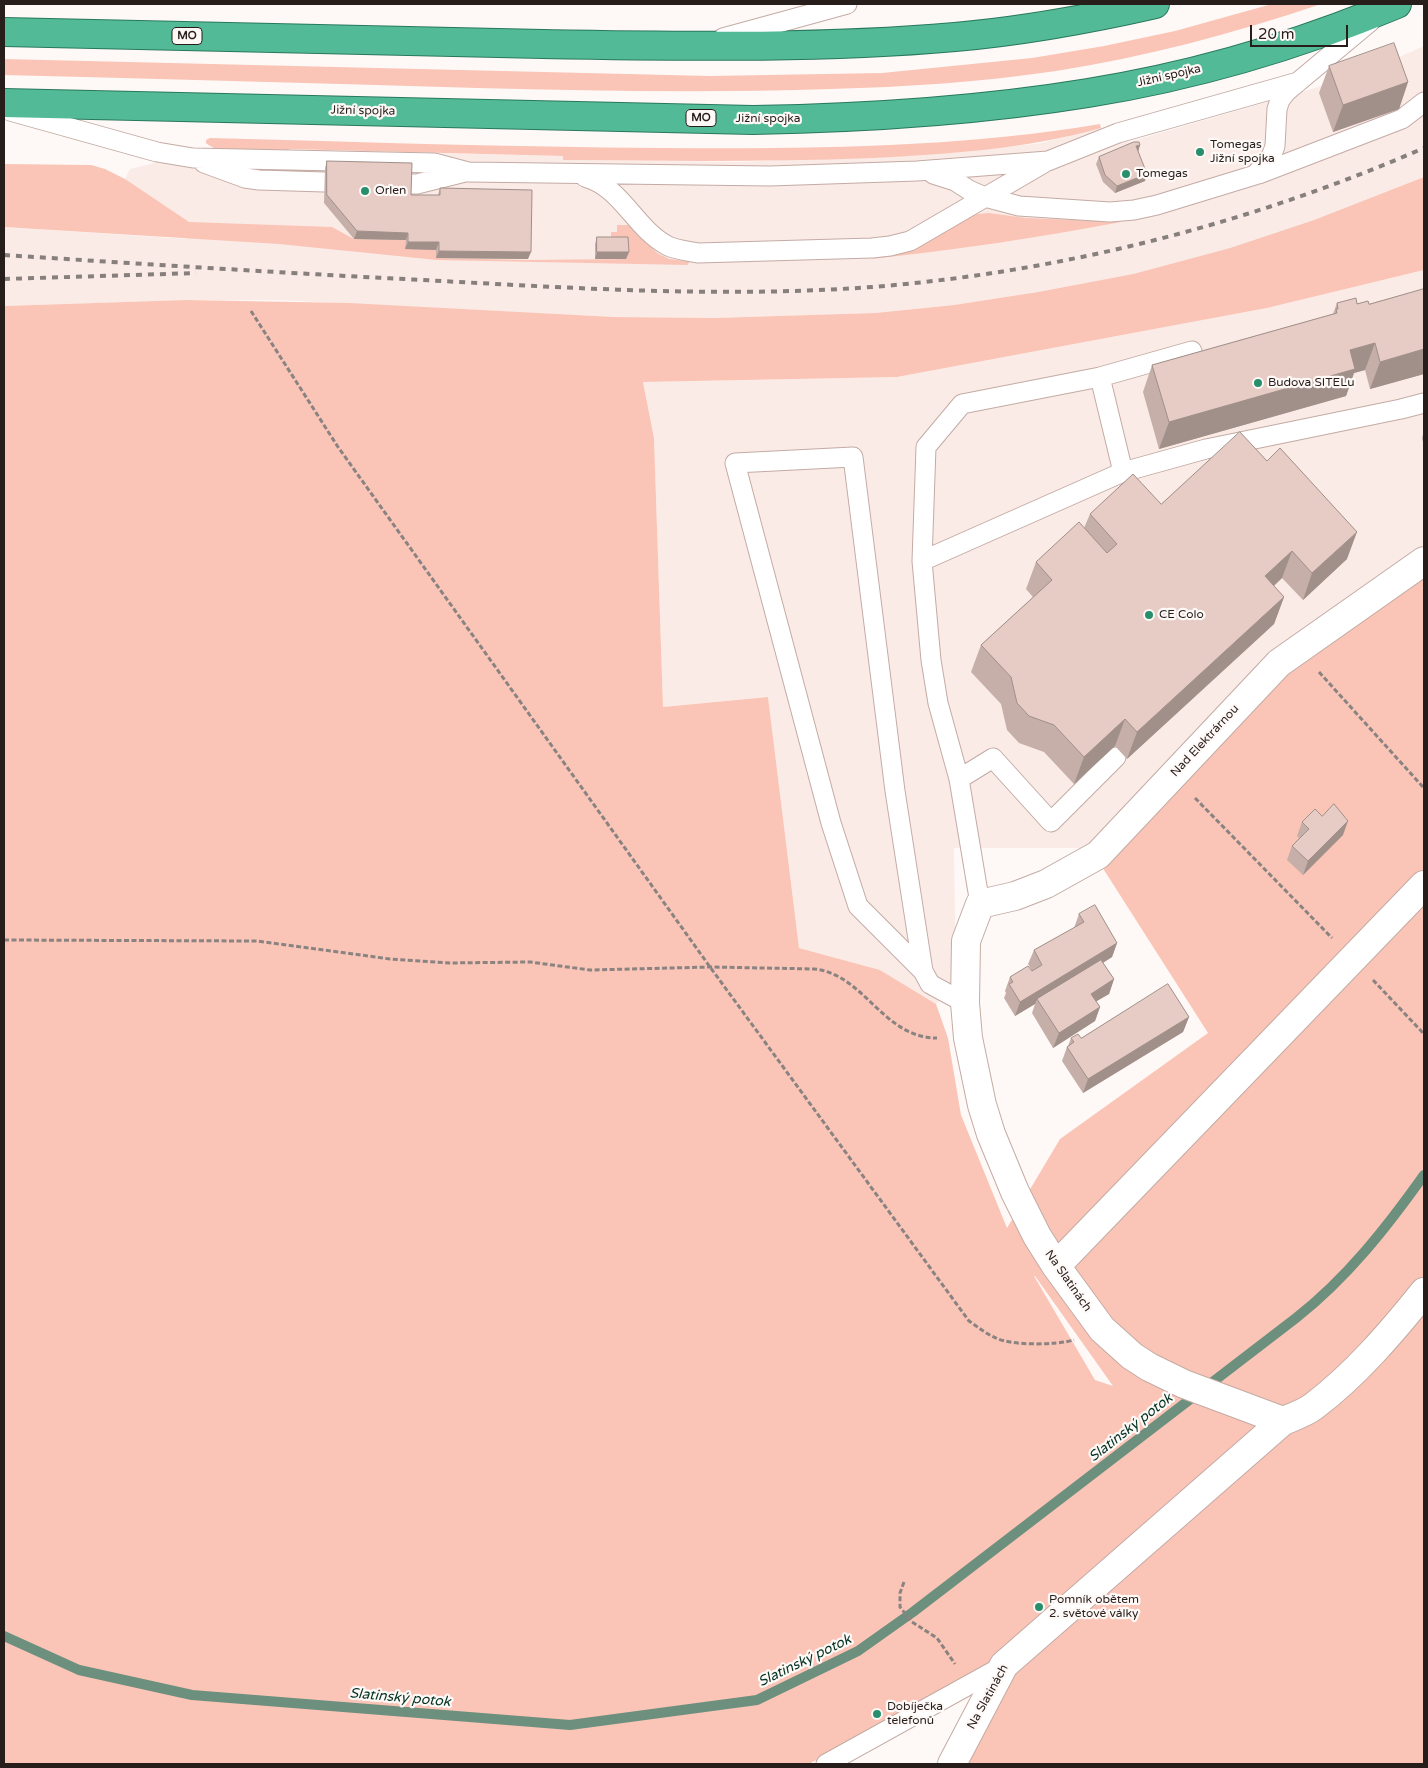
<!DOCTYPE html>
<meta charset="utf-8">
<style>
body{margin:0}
#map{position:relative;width:1428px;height:1768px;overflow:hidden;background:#fef9f7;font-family:"Varela Round",sans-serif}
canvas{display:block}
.frame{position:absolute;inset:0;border:5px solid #271e1b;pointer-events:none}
.scale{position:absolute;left:1250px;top:25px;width:98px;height:22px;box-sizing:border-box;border:2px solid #271e1b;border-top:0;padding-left:6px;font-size:15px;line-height:18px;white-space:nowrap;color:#271e1b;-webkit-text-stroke:4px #fef9f7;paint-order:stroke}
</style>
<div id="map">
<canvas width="1428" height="1768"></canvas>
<div class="frame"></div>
<div class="scale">20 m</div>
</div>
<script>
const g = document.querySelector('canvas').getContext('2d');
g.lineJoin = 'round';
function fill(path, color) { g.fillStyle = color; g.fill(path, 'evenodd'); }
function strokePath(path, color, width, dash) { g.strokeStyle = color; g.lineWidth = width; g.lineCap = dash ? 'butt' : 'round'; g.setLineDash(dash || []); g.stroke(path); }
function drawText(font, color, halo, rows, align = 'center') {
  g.font = font + ' "Varela Round",sans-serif'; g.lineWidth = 4.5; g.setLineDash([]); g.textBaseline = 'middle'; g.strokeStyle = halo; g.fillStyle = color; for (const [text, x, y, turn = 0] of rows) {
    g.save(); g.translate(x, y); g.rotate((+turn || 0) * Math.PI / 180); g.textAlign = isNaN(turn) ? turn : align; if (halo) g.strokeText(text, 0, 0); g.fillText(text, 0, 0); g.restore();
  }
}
fill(new Path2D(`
 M1424 46V177L1314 220 1230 248 1133 274 1038 292 954 305 875 313 714 318 614 317 276 300H186L4 306V227L187 239 180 235 125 179 130 169 215 148 563 156V160L739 162 964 152 1041 143 1101 128 1129 142 1315 88 1383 64Z
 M1424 270V547L1273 653 1090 848H954L956 986 936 1004 880 970 799 948 768 697 663 707 654 438 643 382 897 377 1267 308Z`), '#faebe7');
fill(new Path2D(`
 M1272 4H1321C1235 33 1146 57 1056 71 982 82 906 87 831 89 713 93 595 91 477 88 319 83 162 79 4 75V59L710 76 882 73 1032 58 1104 46 1175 31Z
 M1100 124 1101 128C1026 149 950 154 873 158 769 162 666 161 563 160V156L289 149 288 154C266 153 221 157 206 143V140L210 138C360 142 511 147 662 148 808 149 956 148 1100 124Z
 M4 164 91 165 105 169 125 179 189 222 332 227 354 239 406 240 436 250 437 258 527 260 626 259 611 244V232H617V225H628L657 253 669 259 689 261 688 265 437 260 279 244 4 227Z
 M1424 177V270L1267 308 897 377 643 382 654 438 663 707 768 697 799 948 880 970 936 1004 948 1038 961 1115 1007 1228 1060 1139 1208 1033 1090 848 1273 653 1424 547V1764H968L1004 1693 989 1667 809 1764H4V306L186 300 349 303 614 317 714 318 875 313 954 305 1038 292 1133 274 1230 248 1314 220ZM1034 1276H1035L1113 1386 1095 1380Z
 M989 213 1026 218 1121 222C1037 238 955 250 870 259L906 250 968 215Z`), '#fac5b6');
strokePath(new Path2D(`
 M4 1636 79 1670 192 1695 570 1725 757 1700 858 1651 913 1612 1296 1318C1347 1278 1387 1227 1424 1175`), '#6c8f7e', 10);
const service = new Path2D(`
 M723 38 847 4
 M10 111 157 152 193 158 434 163 468 172 770 176 917 171 1048 161 1118 133 1298 82
 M204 163 245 178 259 180 324 182
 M933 174 955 181 969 190 985 197 1019 206 1110 212 1134 210 1157 205 1255 175 1271 157 1275 146 1277 109 1280 100 1286 92 1371 21
 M1259 174 1402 119 1424 102
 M585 177C622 187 635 229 668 246 677 250 688 251 698 253L872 248 890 246 910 241 1044 163
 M410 184H417L465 172
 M1100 377 1123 472
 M922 561 926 447 962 404 1100 377 1192 351
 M959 779 993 758 1051 822 1116 757
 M980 904 959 779 938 703 931 660 922 561 1123 472 1206 449 1401 409 1424 403
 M923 971 895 791 853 457 735 463 831 823 858 906 923 971 930 984 965 1003
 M826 1764 1003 1666`);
const minor = new Path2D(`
 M1056 1266 1424 885
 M1283 1421 1184 1384 1149 1367 1132 1356 1102 1329 1056 1266 1037 1236 1015 1192 991 1134 982 1105 968 1038 965 1003 966 941 980 904 1015 896 1046 884 1098 855 1279 663 1424 561
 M952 1764 1004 1665 1283 1421C1293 1417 1305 1413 1314 1406 1356 1374 1391 1333 1424 1292`);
const trunk = new Path2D(`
 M4 32C184 36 363 40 543 44 680 46 818 49 955 37 1022 31 1089 19 1155 4
 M4 103 753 120C865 118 978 111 1088 93 1194 76 1299 45 1397 4`);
strokePath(service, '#c4aba4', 21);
strokePath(minor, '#c4aba4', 30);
strokePath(trunk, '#28785c', 30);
strokePath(new Path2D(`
 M251 311 338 447 710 967 969 1321C978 1327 986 1334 996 1338 1012 1346 1056 1345 1074 1340
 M1319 672 1423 787
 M1195 798 1332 938
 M4 940 257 941 390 959 450 963 530 962 590 970 710 967 815 969C865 975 883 1038 937 1038
 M1373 980 1424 1034
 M904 1582 900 1593V1607L912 1622 937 1638 955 1664`), '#8a8381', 3, [5, 2.5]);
strokePath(service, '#fff', 19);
strokePath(minor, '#fff', 28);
strokePath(trunk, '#53ba98', 28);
strokePath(new Path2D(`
 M4 255C143 264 283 273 423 280 572 288 722 298 872 287 1062 272 1249 224 1424 148
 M4 279 196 273`), '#867f7c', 4, [6, 6]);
fill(new Path2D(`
 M1329 66 1408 82 1399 109 1333 132 1319 93Z
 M1140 145 1138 151 1145 181 1115 193 1103 182 1096 164 1099 157Z
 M327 161 411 195H438L440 188 528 259 436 258V250L405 249 406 240 354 239 324 203 325 168Z
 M597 237 629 252 626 259H595V244Z
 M1424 289V374L1370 389 1365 370 1354 373 1346 396 1159 449 1143 392 1152 365 1333 314 1337 303 1369 304Z
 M1424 431V446L1422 438Z
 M1161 504 1347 559 1303 600 1282 578 1274 586 1284 597 1274 624 1127 759 1115 746 1074 784 1044 752 1019 743 1007 730 1001 704 971 672 981 645 1033 597 1026 589 1036 562 1084 528 1090 514Z
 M1322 816 1343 835 1303 875 1287 860 1292 846 1299 838 1297 836 1302 822Z
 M1079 914 1117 943 1112 957 1103 963 1114 979 1109 994 1096 1001 1100 1007 1095 1021 1053 1048 1032 1013 1035 1004 1015 1016 1004 998 1006 993 1005 991 1010 977 1032 971 1028 964 1034 950 1074 928Z
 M1189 1017 1183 1032 1083 1093 1062 1061 1067 1047 1068 1046 1071 1038H1081Z`), '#c6afa9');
fill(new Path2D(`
 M1408 82 1399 109 1333 132 1343 105Z
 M1140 145 1138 152 1136 146Z
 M1147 174 1145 181 1115 193 1117 186Z
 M357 231 408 233 406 240 354 239Z
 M408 242H439L436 250 405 249Z
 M439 251 531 252 528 259 436 258Z
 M597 252H629L626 259H595Z
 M1375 343 1365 370 1354 373 1346 396 1159 449 1169 422 1350 350Z
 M1424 349V374L1370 389 1380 362Z
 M1357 532 1347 559 1303 600 1312 573Z
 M1292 551 1282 578 1255 603 1265 576Z
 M1284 597 1274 624 1127 759 1137 732Z
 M1125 719 1115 746 1074 784 1084 757Z
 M1348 821 1343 835 1303 875 1308 861Z
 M1117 943 1112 957 1039 1002 1037 999 1035 1004 1015 1016 1020 1002Z
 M1114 979 1109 994 1085 1008 1091 994Z
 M1100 1007 1095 1021 1053 1048 1059 1033Z
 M1189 1017 1183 1032 1083 1093 1088 1079Z`), '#a18f89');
const building = new Path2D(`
 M1394 43 1408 82 1343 105 1329 66Z
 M1134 142H1139L1140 145 1136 146 1147 174 1117 186 1105 175 1099 157Z
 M327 161 412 163 411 195H440V188L532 190 531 252 439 251V242H408V233L357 231 327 195Z
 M597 237H628L629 252H597Z
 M1424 289V349L1380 362 1375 343 1350 350 1355 369 1169 422 1152 365 1337 313 1336 309H1338L1337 303 1356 298 1357 304 1368 301 1369 304Z
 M1240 432 1267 461 1280 448 1357 532 1312 573 1292 551 1265 576 1284 597 1137 732 1125 719 1084 757 1054 725 1029 716 1017 703 1011 677 981 645 1052 580 1036 562 1079 522 1107 553 1117 544 1090 514 1133 474 1161 504Z
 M1334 804 1348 821 1308 861 1292 846 1309 829 1302 822 1315 809 1322 816Z
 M1095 905 1117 943 1020 1002 1009 984 1013 982 1010 977 1028 966 1032 971 1042 965 1034 950 1084 922 1079 914Z
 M1101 960 1114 979 1091 994 1100 1007 1059 1033 1037 999Z
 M1168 984 1189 1017 1088 1079 1067 1047 1074 1042 1071 1038 1078 1034 1081 1038Z`);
fill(building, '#e6ccc4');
strokePath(building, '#a18f89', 1);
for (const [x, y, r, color] of [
 [1200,152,5,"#278f6b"],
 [1126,174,5,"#278f6b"],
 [365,191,5,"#278f6b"],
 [1258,383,5,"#278f6b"],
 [1149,615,5,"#278f6b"],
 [1039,1607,5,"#278f6b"],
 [877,1714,5,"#278f6b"]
]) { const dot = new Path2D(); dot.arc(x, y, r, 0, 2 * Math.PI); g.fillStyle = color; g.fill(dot); strokePath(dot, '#fef9f7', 2); }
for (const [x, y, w] of [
 [187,36,30],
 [701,118,30]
]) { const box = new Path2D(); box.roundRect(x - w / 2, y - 8.5, w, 17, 4); g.fillStyle = '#fef9f7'; g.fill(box); strokePath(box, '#271e1b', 1); }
drawText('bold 11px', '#271e1b', null, [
 ["MO",187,36],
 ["MO",701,118]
]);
drawText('12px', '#271e1b', '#fef9f7', [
 ["Jižní spojka",1169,76,-13],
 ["Jižní spojka",363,111,1],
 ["Jižní spojka",768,119],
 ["Nad Elektrárnou",1205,741,-47],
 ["Na Slatinách",1068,1281,55],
 ["Na Slatinách",988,1697,-61]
]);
drawText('12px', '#271e1b', '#fef9f7', [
 ["Tomegas",1210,145],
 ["Jižní spojka",1210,159],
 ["Tomegas",1136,174],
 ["Orlen",375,191],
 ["Budova SITELu",1268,383],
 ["CE Colo",1159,615],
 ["Pomník obětem",1049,1600],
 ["2. světové války",1049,1614],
 ["Dobíječka",887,1707],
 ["telefonů",887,1721]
], 'left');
drawText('italic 14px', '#023222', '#fef9f7', [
 ["Slatinský potok",1131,1428,-38],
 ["Slatinský potok",805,1661,-26],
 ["Slatinský potok",400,1698,5]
]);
</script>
